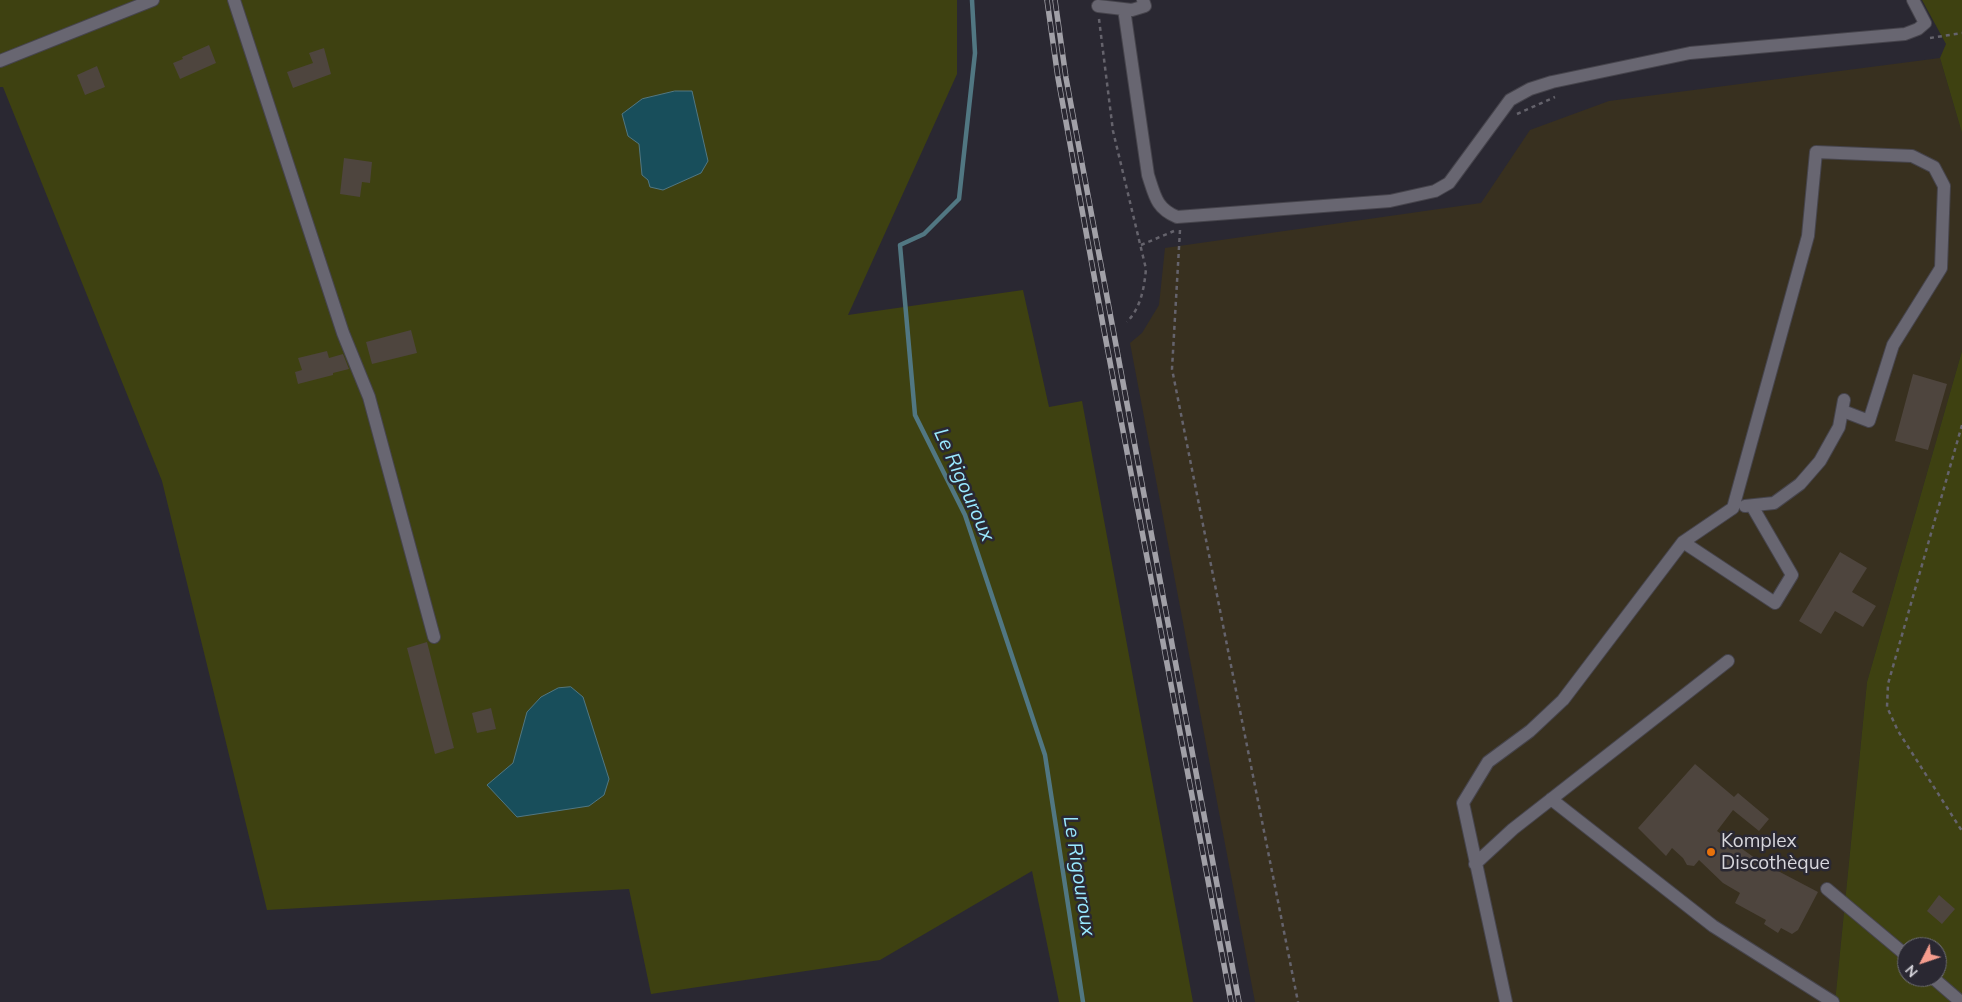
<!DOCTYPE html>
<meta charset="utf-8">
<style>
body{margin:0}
#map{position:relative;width:1962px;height:1002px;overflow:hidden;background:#2a2832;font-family:Mulish,sans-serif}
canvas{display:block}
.north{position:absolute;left:1897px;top:937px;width:50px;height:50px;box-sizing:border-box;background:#2a2832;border:1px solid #6f6e76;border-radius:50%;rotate:229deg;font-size:14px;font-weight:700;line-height:20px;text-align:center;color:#d7d6dc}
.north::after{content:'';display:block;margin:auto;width:18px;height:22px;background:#f59d8e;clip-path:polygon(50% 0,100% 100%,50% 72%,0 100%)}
</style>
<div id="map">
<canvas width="1962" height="1002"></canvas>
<div class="north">N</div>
</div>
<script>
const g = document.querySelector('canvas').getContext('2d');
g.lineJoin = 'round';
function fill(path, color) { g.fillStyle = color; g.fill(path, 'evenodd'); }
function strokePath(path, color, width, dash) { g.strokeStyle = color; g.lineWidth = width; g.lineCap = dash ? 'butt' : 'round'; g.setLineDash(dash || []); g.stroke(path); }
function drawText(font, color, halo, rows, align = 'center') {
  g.font = font + ' Mulish,sans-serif'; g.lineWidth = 5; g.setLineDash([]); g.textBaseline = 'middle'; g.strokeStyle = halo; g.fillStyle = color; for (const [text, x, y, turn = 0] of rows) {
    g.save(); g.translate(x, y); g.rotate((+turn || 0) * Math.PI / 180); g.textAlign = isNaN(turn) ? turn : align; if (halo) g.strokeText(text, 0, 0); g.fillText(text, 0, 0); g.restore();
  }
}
fill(new Path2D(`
 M1940 58 1962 133V351L1867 682 1835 1002H1255L1130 343 1142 333 1159 305 1165 248 1481 203 1530 130 1609 101Z`), '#38301f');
fill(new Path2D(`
 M0 0H957V74L848 315 1023 290 1049 407 1082 401 1193 1002H1059L1032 871 880 960 651 994 629 889 267 910 162 481 3 87H0Z
 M1922 0H1962V133L1940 58 1946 44Z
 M1962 351V1002H1835L1867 682ZM1907 947H1937V977H1907Z`), '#3e4111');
const water = new Path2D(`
 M675 91H692L708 161 701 173 663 190 650 187 648 180 642 175 639 144 628 136 622 114 642 99Z
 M571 687 583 697 609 779 604 795 589 806 517 817 487 785 513 763 527 712 541 697 558 688Z`);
fill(water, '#184e5b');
strokePath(water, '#517782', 1);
strokePath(new Path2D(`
 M972 0 975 53 959 199 924 234 900 245 915 415 965 515 1045 755 1083 1002`), '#517782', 4.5);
fill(new Path2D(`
 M209 45 216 63 180 79 173 63 183 59 182 57Z
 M324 48 331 74 293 88 287 72 313 63 309 53Z
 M97 66 105 87 85 95 77 75Z
 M344 158 372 162 370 183 362 182 360 197 340 194Z
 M411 330 417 353 372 364 366 342Z
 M327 351 329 358 343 354 349 369 333 373V375L298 384 295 372 302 370 298 358Z
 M1913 374 1947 384 1928 450 1895 441Z
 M1840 552 1867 568 1852 592 1876 606 1863 627 1835 611 1821 634 1799 621Z
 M427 642 454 748 435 754 407 648Z
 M491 708 496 729 477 733 472 713Z
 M1695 764 1734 797 1738 793 1769 819 1759 831 1733 810 1717 831 1759 861 1818 892 1798 930 1792 934 1781 928 1778 933 1764 924 1766 920 1735 903 1740 893 1723 883 1699 860 1694 866 1687 865 1683 858 1672 848 1666 856 1638 828Z
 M1939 895 1955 909 1942 924 1927 911Z`), '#4e453e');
const minor = new Path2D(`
 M234 0 343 333 369 397 434 637
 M1098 6 1132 10 1145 6 1143 0
 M1124 9 1148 175C1155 196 1156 208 1177 217L1390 201 1435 191 1449 183 1510 100 1530 89 1552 82 1690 53 1905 34 1918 29 1925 23 1913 0
 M0 61 153 0
 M1745 506 1774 503 1800 484 1820 461 1839 427 1844 400
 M1683 542 1775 603 1792 575 1752 506
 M1551 799 1713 926 1833 1002
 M1475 864 1513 829 1728 661
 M1827 889 1907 956
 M1932 977 1961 1002
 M1506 1002 1463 803 1488 762 1530 731 1563 700 1683 542 1733 508 1808 236 1816 152 1912 156 1934 167 1944 186 1941 268 1893 345 1869 421 1843 411`);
strokePath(minor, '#46444c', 14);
strokePath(new Path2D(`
 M1099 19 1113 131 1146 269C1144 289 1141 307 1127 322
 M1930 38 1962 33
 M1517 114 1555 97
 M1180 230 1172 369 1298 1002
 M1141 245 1174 231
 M1962 425 1888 684 1887 707 1898 731 1962 831`), '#65636c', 2.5, [4, 4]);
strokePath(minor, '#686671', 12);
const rail = new Path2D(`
 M1047 0 1058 78 1103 325 1231 1002
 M1055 0 1066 78 1239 1002`);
strokePath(rail, '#a1a0a7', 5.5);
strokePath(rail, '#2a2832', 4, [11]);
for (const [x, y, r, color] of [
 [1711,852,5,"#e8710a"]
]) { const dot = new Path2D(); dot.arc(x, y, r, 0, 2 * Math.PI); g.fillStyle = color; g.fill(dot); strokePath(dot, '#2a2832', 2); }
drawText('19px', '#d7d6dc', '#2a2832', [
 ["Komplex",1721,841],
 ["Discothèque",1721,863]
], 'left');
drawText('italic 20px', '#99e9ff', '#2a2832', [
 ["Le Rigouroux",964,485,66],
 ["Le Rigouroux",1079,876,81]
]);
</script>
